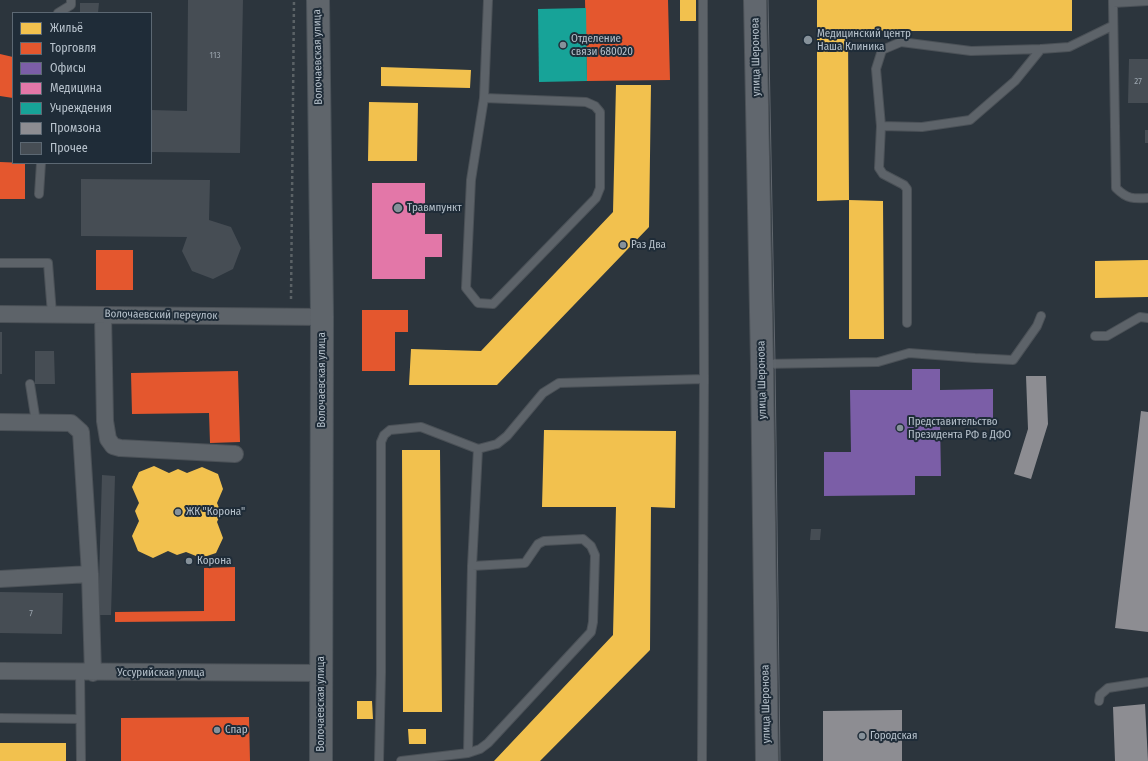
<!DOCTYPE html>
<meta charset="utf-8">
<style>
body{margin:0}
#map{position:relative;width:1148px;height:761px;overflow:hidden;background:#2c353d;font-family:"Fira Sans Condensed",sans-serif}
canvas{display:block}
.legend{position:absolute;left:12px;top:12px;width:140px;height:152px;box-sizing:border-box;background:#1f2c38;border:1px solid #5c6873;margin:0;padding:5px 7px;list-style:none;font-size:12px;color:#b7c2cc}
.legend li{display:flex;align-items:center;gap:8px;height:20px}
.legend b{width:20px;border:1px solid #5c6873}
</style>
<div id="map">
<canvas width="1148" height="761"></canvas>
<ul class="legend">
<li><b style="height:11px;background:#f2c14e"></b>Жильё</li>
<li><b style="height:11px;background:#e4572e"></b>Торговля</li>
<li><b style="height:11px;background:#7b5ea7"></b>Офисы</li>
<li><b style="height:11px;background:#e377a8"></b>Медицина</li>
<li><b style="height:11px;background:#17a398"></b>Учреждения</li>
<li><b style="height:11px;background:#8d8d92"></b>Промзона</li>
<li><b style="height:11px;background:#464d54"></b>Прочее</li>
</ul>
</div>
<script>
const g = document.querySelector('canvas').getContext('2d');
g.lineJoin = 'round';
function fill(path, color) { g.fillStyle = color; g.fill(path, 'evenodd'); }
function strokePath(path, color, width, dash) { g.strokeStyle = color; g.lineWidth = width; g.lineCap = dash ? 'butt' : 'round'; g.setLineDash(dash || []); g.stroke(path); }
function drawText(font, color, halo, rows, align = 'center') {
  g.font = font + ' "Fira Sans Condensed",sans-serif'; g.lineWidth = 4; g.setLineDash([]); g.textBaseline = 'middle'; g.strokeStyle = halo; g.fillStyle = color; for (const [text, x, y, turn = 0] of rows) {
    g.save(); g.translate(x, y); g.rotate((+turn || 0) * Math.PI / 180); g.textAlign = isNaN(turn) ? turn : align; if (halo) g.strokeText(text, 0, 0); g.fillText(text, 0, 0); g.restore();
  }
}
fill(new Path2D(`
 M680 0H696V21H680Z
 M817 0H1072V31H848L849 200 883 201 884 339H849V200L817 201Z
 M381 67 471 70 470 88 381 86Z
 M616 85H651L649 227 497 385H409L411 349 481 351 613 212Z
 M369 102 418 103 417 161H368Z
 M1148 260V297L1095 298V261Z
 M544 430 676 431 675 508 651 507 650 650 540 761H494L613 635 616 507H542Z
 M402 450H440L442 712H403Z
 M154 466 169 473 178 469 187 473 202 467 218 474 223 489 217 503 221 513 217 522 223 538 216 553 201 558 186 552 177 555 168 551 153 558 138 551 132 536 139 521 135 511 139 503 132 487 139 472Z
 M357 701H372L373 719H357Z
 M408 729H426V744H409Z
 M0 743H66V761H0Z`), '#f2c14e');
fill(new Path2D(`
 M585 0H668L670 80 587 81Z
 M0 54 13 57V98L0 96Z
 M0 162 25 163V199H0Z
 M96 250H133V290H96Z
 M362 310H408V332H395V371H362Z
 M238 371 240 442 210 443 209 413 132 414 131 373Z
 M235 567V621L115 622V612L204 611V568Z
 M249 717 250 761H121V718Z`), '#e4572e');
fill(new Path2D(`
 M912 369H940V390L993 389V422H940L941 476H915V495L824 496V452H851L850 390H912Z`), '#7b5ea7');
fill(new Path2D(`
 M372 183H425V234H442V257H425V279H372Z`), '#e377a8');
fill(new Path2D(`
 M586 8 587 81 539 82 538 9Z`), '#17a398');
fill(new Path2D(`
 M1026 376H1046L1048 424 1031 479 1014 474 1028 429Z
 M1141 411 1148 412V632L1115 628Z
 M1145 704 1148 761H1115L1113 707Z
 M902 710V761H823V711Z`), '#8d8d92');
fill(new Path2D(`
 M188 0H243L240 153 151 152V110L187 111Z
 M80 3H99L98 13H80Z
 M1129 59H1148V103H1128Z
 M1145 130H1148V143H1145Z
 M81 179 210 180 209 220 231 227 241 248 233 269 213 279 192 271 182 251 187 237 81 236Z
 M0 332H2V374H0Z
 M35 351H54L55 384H35Z
 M102 475 115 476 111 615H98Z
 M811 529H821L820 540H810Z
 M0 592 63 593 62 634 0 633Z`), '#464d54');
const service = new Path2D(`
 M1113 0V3L1148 1
 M1113 3 1116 188C1127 199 1133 199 1148 198
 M58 13 71 5V0
 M484 98 586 102 595 106 600 112V188L596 198 493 304 478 303 466 288 471 180 484 98 488 0
 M881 126 922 127 970 120 1015 81 1041 49
 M39 194 41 163
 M0 263H48L52 314
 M907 323V189L904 185 883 174 879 168 881 126 876 69 882 50 901 42 971 51 1041 49 1069 47 1112 26
 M1095 336H1107L1140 317 1148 318
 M763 364 878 362 909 353 975 358 1013 360 1037 326 1041 316
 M30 384 36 422
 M80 672 81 761
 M1099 701 1100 695 1108 688 1148 682
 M0 718 80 719
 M468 753 480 749 488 743 591 632 593 622 595 555 591 546 583 539 544 541 538 544 525 563 472 566
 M379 761 381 673V442L384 435 390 430 421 427 478 449
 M401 761 468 753 472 566 478 449 497 444 507 436 543 393 559 383 704 379
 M702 761 704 379 703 0`);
const minor = new Path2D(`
 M0 314 322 317
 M103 315 105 421 108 439 113 446 120 448 235 454
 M0 422 71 423 81 432 90 574 93 673
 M0 579 90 574
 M0 671 321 673`);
const secondary = new Path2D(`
 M755 0 762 364 767 761`);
const primary = new Path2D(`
 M318 0 322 317 321 761`);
strokePath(service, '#4b5157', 10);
strokePath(minor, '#4b5157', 18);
strokePath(secondary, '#4b5157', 24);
strokePath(primary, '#4a5259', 24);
strokePath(new Path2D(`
 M291 299 294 0`), '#5b6266', 2.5, [3, 3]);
strokePath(service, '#5d6369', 8);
strokePath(minor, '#5d6369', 16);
strokePath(secondary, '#61676e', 22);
strokePath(primary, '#5f656b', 22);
strokePath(new Path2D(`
 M768 0 775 363 780 761`), '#61676e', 1);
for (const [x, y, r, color] of [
 [808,40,5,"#86919a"],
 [563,45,4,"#86919a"],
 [398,208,5,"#86919a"],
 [623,245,4,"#86919a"],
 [900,428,4,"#86919a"],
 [178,512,4,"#86919a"],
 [189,561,4,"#86919a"],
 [217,730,4,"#86919a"],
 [862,736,4,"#86919a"]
]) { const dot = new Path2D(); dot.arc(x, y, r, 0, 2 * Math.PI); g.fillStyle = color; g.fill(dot); strokePath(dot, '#1f2c38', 1.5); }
drawText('9px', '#9ba5ae', null, [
 ["113",215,55],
 ["27",1138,81],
 ["7",31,613]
]);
drawText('11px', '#b7c2cc', '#1f2c38', [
 ["Медицинский центр",817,34],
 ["Наша Клиника",817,47],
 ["Отделение",571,39],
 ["связи 680020",571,52],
 ["Травмпункт",407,208],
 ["Раз Два",631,245],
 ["Представительство",908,422],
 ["Президента РФ в ДФО",908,435],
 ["ЖК \"Корона\"",186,512],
 ["Корона",197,561],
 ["Спар",225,730],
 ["Городская",870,736]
], 'left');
drawText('11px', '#b7c2cc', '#1f2c38', [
 ["Волочаевская улица",318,57,-91],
 ["улица Шеронова",756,57,-91],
 ["Волочаевский переулок",161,315,1],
 ["Волочаевская улица",322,380,-90],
 ["улица Шеронова",762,380,-91],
 ["Уссурийская улица",161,673],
 ["Волочаевская улица",321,704,-90],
 ["улица Шеронова",766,704,-91]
]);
</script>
